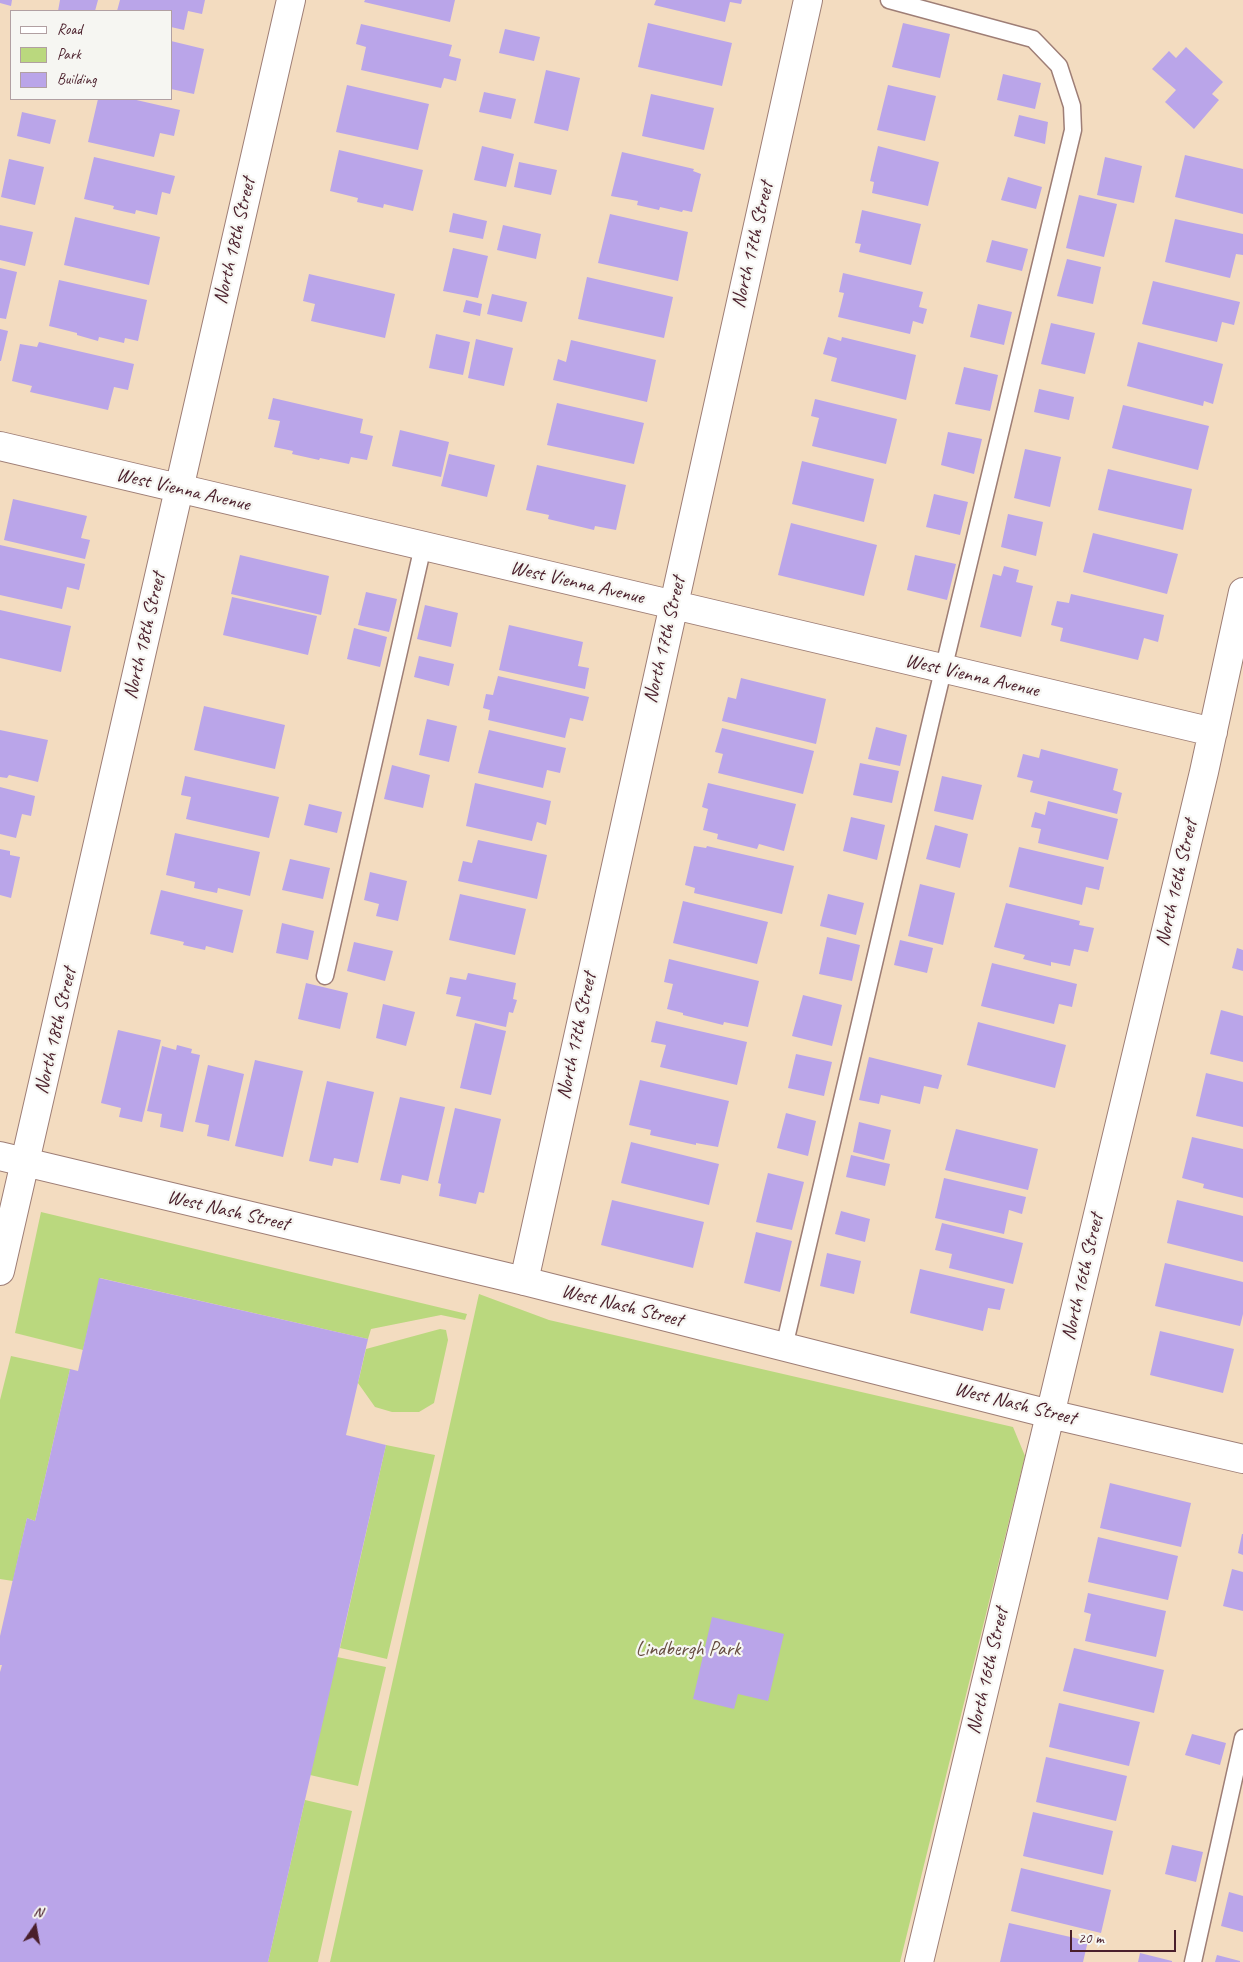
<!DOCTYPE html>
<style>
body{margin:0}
#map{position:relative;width:1243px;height:1962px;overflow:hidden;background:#f3dcc0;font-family:Caveat,sans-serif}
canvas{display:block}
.legend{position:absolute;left:10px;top:10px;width:162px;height:90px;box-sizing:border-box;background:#f6f6f2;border:1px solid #b1a0a2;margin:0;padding:6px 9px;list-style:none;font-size:15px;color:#4a1f2b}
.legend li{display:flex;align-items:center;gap:10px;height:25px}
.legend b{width:25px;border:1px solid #b1a0a2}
.north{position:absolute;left:10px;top:1902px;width:50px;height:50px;-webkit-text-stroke:4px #f6f6f2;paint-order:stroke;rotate:12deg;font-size:14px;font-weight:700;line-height:20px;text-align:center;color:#4a1f2b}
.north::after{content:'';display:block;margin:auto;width:18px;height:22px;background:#4a1f2b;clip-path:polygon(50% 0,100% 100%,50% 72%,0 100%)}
.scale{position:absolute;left:1070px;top:1930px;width:106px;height:22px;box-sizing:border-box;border:2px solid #4a1f2b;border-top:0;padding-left:6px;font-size:15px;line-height:18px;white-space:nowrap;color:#4a1f2b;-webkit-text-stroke:4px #f6f6f2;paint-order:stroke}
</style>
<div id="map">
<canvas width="1243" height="1962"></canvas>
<ul class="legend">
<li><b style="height:6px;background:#fff"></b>Road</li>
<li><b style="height:14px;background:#bad87e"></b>Park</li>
<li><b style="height:14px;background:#baa5e9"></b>Building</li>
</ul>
<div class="north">N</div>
<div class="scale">20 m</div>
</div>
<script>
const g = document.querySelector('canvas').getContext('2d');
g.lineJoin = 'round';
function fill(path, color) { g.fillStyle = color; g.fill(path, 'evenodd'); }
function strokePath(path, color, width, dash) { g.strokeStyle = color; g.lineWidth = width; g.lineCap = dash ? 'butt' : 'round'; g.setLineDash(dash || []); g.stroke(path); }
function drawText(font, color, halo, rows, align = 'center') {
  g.font = font + ' Caveat,sans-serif'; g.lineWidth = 4.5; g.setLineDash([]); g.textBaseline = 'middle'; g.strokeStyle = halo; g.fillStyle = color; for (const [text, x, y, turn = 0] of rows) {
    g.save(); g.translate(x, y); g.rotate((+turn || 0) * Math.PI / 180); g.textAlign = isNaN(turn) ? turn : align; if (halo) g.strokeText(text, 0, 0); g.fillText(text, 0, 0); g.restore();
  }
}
fill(new Path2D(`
 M41 1212 467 1314 465 1320 441 1315 371 1329 368 1339 100 1278 83 1350 15 1333Z
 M479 1294 549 1320 1013 1427 1025 1456 900 1962H330Z
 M440 1329 446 1330 448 1340 434 1403 419 1412H392L375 1407 358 1383 366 1349Z
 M11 1356 70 1369 35 1521 27 1518 13 1581 0 1579V1400Z
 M386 1445 435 1455 387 1659 340 1648Z
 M337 1657 386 1667 358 1786 310 1775Z
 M305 1800 352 1811 318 1962H268Z`), '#bad87e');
fill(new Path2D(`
 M0 0H12L11 6 0 3Z
 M60 0H98L95 11H58Z
 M120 0H205L202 14 188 11 184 30 171 27V11H117Z
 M365 0H455L450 22 364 2Z
 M656 0H742L741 4 730 2 725 22 654 5Z
 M648 23 732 43 722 86 638 67Z
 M903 23 950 34 940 78 892 67Z
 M361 24 452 45 449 56 461 59 456 81 444 78 441 88 361 70 366 47 356 44Z
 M505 29 540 37 534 61 499 53Z
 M171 41 204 49 194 94 171 89Z
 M1186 47 1223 82 1212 94 1219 100 1194 129 1165 102 1176 90 1152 69 1169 51 1176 58Z
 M546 70 580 78 568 131 534 123Z
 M1003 74 1041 83 1035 109 997 100Z
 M347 85 429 104 418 150 336 132Z
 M888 85 936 96 925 141 877 130Z
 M484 92 516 99 511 119 479 112Z
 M651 94 714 108 704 150 642 136Z
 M98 99H132L180 110 174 136 160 133 154 157 88 142Z
 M22 112 56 120 50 144 17 136Z
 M1019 115 1048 122 1045 144 1014 136Z
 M482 146 514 154 506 187 474 180Z
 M878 146 939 162 928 206 872 193 874 182 870 181Z
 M339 150 423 170 413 211 384 204 383 208 357 202 358 198 330 191Z
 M622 152 694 169 693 171 701 174 692 212 683 210 682 212 660 207 659 210 637 205 638 201 611 196Z
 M1185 155 1243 169V214L1175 197Z
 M94 157 175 176 170 194 162 192 157 215 136 210 135 214 113 209 114 206 84 199Z
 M1105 157 1142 166 1134 203 1097 195Z
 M9 159 44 167 35 205 1 197Z
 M519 162 557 170 551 195 514 187Z
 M1008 177 1042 187 1036 209 1001 200Z
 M1079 195 1117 204 1104 257 1066 248Z
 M862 210 921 224 911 265 859 252 861 244 855 243Z
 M453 213 487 221 483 239 449 232Z
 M610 214 688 232 678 281 598 263Z
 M75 217 160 237 149 285 64 265Z
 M1175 219 1243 234V255L1236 254 1230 278 1165 262Z
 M0 225 33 232 25 266 0 260Z
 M503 225 541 234 536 259 497 250Z
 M992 240 1028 249 1022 271 986 262Z
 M453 248 488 256 478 298 443 291Z
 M1067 259 1101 267 1093 304 1057 296Z
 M0 268 17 272 6 319 0 318Z
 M843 273 923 292 919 307 927 309 923 324 913 321 910 334 838 317 844 293 839 292Z
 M309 274 395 294 385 338 311 321 315 304 303 301Z
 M587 277 673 297 664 338 578 319Z
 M59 280 147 300 138 341 125 338 124 343 99 337 98 341 77 335V333L49 326Z
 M1153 281 1240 302 1234 325 1222 322 1217 342 1142 324Z
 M492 294 527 302 522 322 487 314Z
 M466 300 482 304 480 316 463 312Z
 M978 304 1012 312 1004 345 970 337Z
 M1051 323 1095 333 1085 374 1041 364Z
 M0 329 8 331 1 361H0Z
 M436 334 470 342 463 375 429 368Z
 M828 337 841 341 842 337 916 355 906 400 831 381 837 358 823 354Z
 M476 339 513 348 504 386 468 378Z
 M571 340 656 360 647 402 553 380 558 359 566 362Z
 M39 342 134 364 128 390 114 387 108 410 30 392 32 386 12 381 20 344 37 347Z
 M1138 342 1223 364 1213 404 1204 401 1203 406 1127 386Z
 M964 367 998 375 990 411 955 404Z
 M1039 389 1074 397 1069 420 1034 412Z
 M273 398 363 419 360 433 373 436 367 460 351 457 349 464 320 458 319 460 292 454 293 451 274 447 280 421 268 419Z
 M815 399 897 419 886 464 812 446 819 418 811 416Z
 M557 403 644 423 634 464 547 445Z
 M1123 405 1209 426 1198 470 1112 448Z
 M400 430 449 442 441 477 392 466Z
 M948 432 982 439 974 474 941 465Z
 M1025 449 1061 457 1050 507 1014 498Z
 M449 454 495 465 487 497 441 486Z
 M802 461 874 479 864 522 792 504Z
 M537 465 626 485 616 530 595 526 594 530 548 519 549 515 526 510Z
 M1108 469 1192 489 1183 530 1098 510Z
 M934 494 968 502 960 535 926 527Z
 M13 499 87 516 81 538 90 540 85 559 4 540Z
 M1008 514 1043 522 1036 556 1001 547Z
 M791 523 877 545 864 596 778 575Z
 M1093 533 1178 554 1167 594 1083 572Z
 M0 545 85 564 79 590 67 587 62 609 0 595Z
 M240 555 329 576 321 615 231 594Z
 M915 555 956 564 947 600 907 590Z
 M1004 566 1019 570 1016 582 1033 586 1021 637 980 627 993 574 1001 576Z
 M366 592 397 599 389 632 358 625Z
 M1071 594 1164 615 1158 642 1144 638 1138 660 1060 641 1063 628 1051 625 1057 601 1069 603Z
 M232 597 317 616 308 655 223 635Z
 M425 605 458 613 451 647 417 639Z
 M0 610 71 626 61 672 0 658Z
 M509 625 583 642 578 666 589 668 585 689 499 670Z
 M354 628 387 637 380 667 347 659Z
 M419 656 454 664 449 686 414 677Z
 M498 676 589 697 583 721 570 718 565 738 488 720 490 710 483 708 486 694 493 695Z
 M741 678 826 699 816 744 722 721 728 697 736 699Z
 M204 706 285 725 275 769 194 750Z
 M427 719 457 726 449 762 419 755Z
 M876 727 907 735 900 766 868 759Z
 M722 728 814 751 803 794 718 773 723 754 715 752Z
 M0 730 48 740 38 782 9 775 7 778 0 777Z
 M489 730 566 748 560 773 547 770 543 788 478 773Z
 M1041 749 1118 769 1113 790 1122 793 1117 814 1030 792 1033 781 1017 777 1023 754 1039 758Z
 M860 763 899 771 892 803 853 795Z
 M392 765 430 775 423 808 384 799Z
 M185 776 279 797 269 838 186 819 191 797 181 795Z
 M942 776 982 785 973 820 934 811Z
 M475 783 551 801 546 825 537 822 532 841 466 826Z
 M708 783 796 804 784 851 759 844 757 849 717 839 718 834 703 830 708 809 702 807Z
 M0 787 35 796 31 816 22 814 16 838 0 834Z
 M1048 801 1118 819 1108 860 1038 843 1041 829 1031 827 1035 812 1045 815Z
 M309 804 342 812 337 833 304 825Z
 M851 817 885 825 877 860 843 851Z
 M935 825 968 834 960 868 926 859Z
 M175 833 260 852 250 896 218 888 217 893 194 888 195 882 166 875Z
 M478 840 547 855 537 899 458 881 463 861 472 863Z
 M694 846 706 848 707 846 794 866 782 914 694 893 695 888 685 885Z
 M1019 847 1104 867 1099 890 1086 887 1082 905 1009 887Z
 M0 849 10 851V855L20 857 11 898 0 895Z
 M290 859 330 868 323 899 282 890Z
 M370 872 407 881 398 921 376 916 379 904 364 900Z
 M920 884 955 893 943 945 908 936Z
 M161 890 243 910 233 953 206 946 205 950 183 945 184 942 150 934Z
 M460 894 526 909 515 955 449 940Z
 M828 894 864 903 856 935 820 926Z
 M683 901 768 922 757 964 673 943Z
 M1006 903 1080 921 1079 925 1094 928 1088 952 1074 949 1070 966 1051 962V966L1023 959 1025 955 994 947Z
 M282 923 314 931 308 960 276 953Z
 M827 937 860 945 852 981 819 974Z
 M900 940 933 948 927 973 894 965Z
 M354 942 393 951 385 981 347 971Z
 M1237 948 1243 950V971L1232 968Z
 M669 959 759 981 748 1027 724 1022 723 1025 683 1015V1013L667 1009 673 984 664 982Z
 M992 963 1077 984 1072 1007 1059 1004 1054 1024 981 1006Z
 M468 973 516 983 513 999 517 1000 513 1013 509 1012 506 1027 456 1016 461 997 446 994 450 977 466 980Z
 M306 983 348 993 340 1029 298 1019Z
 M803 995 842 1005 832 1046 792 1036Z
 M383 1004 415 1012 406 1046 376 1038Z
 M1221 1010 1243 1016V1062L1210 1054Z
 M656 1021 747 1042 737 1085 660 1067 666 1045 651 1042Z
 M978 1022 1066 1045 1055 1088 967 1065Z
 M475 1023 506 1031 491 1095 460 1088Z
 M118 1030 161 1040 142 1122 119 1117 121 1108 101 1103Z
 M177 1045 192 1049 191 1053 200 1055 183 1132 160 1127 162 1114 147 1111 162 1046 176 1050Z
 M796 1054 832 1062 824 1096 788 1088Z
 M869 1057 942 1075 938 1089 924 1086 920 1104 881 1095 879 1104 859 1100Z
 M255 1060 303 1071 283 1157 235 1146Z
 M208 1065 244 1074 229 1141 207 1136 209 1125 195 1122Z
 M1206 1073 1243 1082V1127L1196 1116Z
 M640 1080 729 1101 718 1147 696 1143V1145L650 1135 651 1130 629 1125Z
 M327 1081 374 1092 358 1163 334 1158 332 1166 309 1161Z
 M400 1097 445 1107 428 1181 402 1175 400 1184 380 1180Z
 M455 1108 501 1119 484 1193 479 1192 476 1204 439 1196 441 1184 438 1183Z
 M786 1113 816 1121 808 1156 777 1148Z
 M859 1122 891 1130 884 1160 853 1152Z
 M956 1129 1038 1149 1028 1190 945 1170Z
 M1192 1137 1243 1149V1198L1203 1188 1204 1184 1182 1178Z
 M631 1142 719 1164 709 1205 621 1183Z
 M851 1155 890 1164 885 1186 846 1177Z
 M768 1173 804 1182 792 1230 756 1222Z
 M944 1178 1026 1197 1022 1214 1009 1210 1004 1234 935 1218Z
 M612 1200 704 1222 693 1268 601 1245Z
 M1177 1200 1243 1216V1262L1167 1243Z
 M841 1211 870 1219 865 1242 835 1234Z
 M942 1223 1023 1243 1013 1284 949 1268 952 1254 935 1250Z
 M756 1232 792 1241 780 1292 744 1283Z
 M827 1253 861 1261 854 1294 820 1286Z
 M1165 1263 1243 1282V1314L1240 1326 1155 1306Z
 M920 1269 1005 1289 1000 1310 988 1308 983 1331 910 1313Z
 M99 1278 368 1339 346 1435 386 1445 268 1962H0V1672L2 1665H0V1636L27 1518 35 1521 70 1369 78 1371Z
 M1160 1331 1234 1349 1223 1393 1150 1375Z
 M1110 1483 1191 1503 1181 1547 1100 1528Z
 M1242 1534H1243V1555L1238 1553Z
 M1098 1537 1178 1556 1168 1600 1088 1582Z
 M1232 1569 1243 1572V1611L1223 1606Z
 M1088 1593 1166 1611 1156 1657 1085 1641 1091 1614 1084 1612Z
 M712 1617 784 1634 768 1701 738 1694 734 1709 693 1699Z
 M1074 1648 1164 1670 1154 1713 1063 1691Z
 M1059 1703 1140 1722 1129 1766 1049 1747Z
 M1192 1734 1226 1743 1220 1765 1185 1755Z
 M1046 1757 1127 1776 1116 1821 1036 1802Z
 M1033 1812 1113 1831 1103 1875 1023 1856Z
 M1172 1845 1203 1852 1196 1882 1165 1874Z
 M1021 1868 1111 1890 1101 1933 1011 1911Z
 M1229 1892 1243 1896V1932L1221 1926Z
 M1009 1923 1088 1941 1083 1962H1000Z
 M1140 1953 1172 1961V1962H1138Z
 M1217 1955 1240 1961V1962H1215Z`), '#baa5e9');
const lane = new Path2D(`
 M325 976 423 546
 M784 1347 933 712 1073 130 1072 106 1059 66 1033 39 889 0
 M1193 1962 1243 1738`);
const street = new Path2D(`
 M0 446 1213 732
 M0 1156 524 1281 1050 1414 1243 1459
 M0 1271 291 0
 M524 1281 808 0
 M919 1962 1204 772 1243 592`);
strokePath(lane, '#9e7e76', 19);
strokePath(street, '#9e7e76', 30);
strokePath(lane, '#fff', 16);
strokePath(street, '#fff', 28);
drawText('20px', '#4a1f2b', '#f6f6f2', [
 ["North 18th Street",235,241,-77],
 ["North 17th Street",753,245,-77],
 ["West Vienna Avenue",183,490,13],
 ["West Vienna Avenue",577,583,13],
 ["North 18th Street",145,636,-77],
 ["North 17th Street",665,640,-77],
 ["West Vienna Avenue",972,676,13],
 ["North 16th Street",1177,883,-77],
 ["North 18th Street",56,1031,-77],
 ["North 17th Street",577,1036,-78],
 ["West Nash Street",228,1211,13],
 ["North 16th Street",1083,1277,-77],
 ["West Nash Street",622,1306,14],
 ["West Nash Street",1015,1404,14],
 ["North 16th Street",988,1671,-77]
]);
drawText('20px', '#664d40', '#f6f6f2', [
 ["Lindbergh Park",688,1650]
]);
</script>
